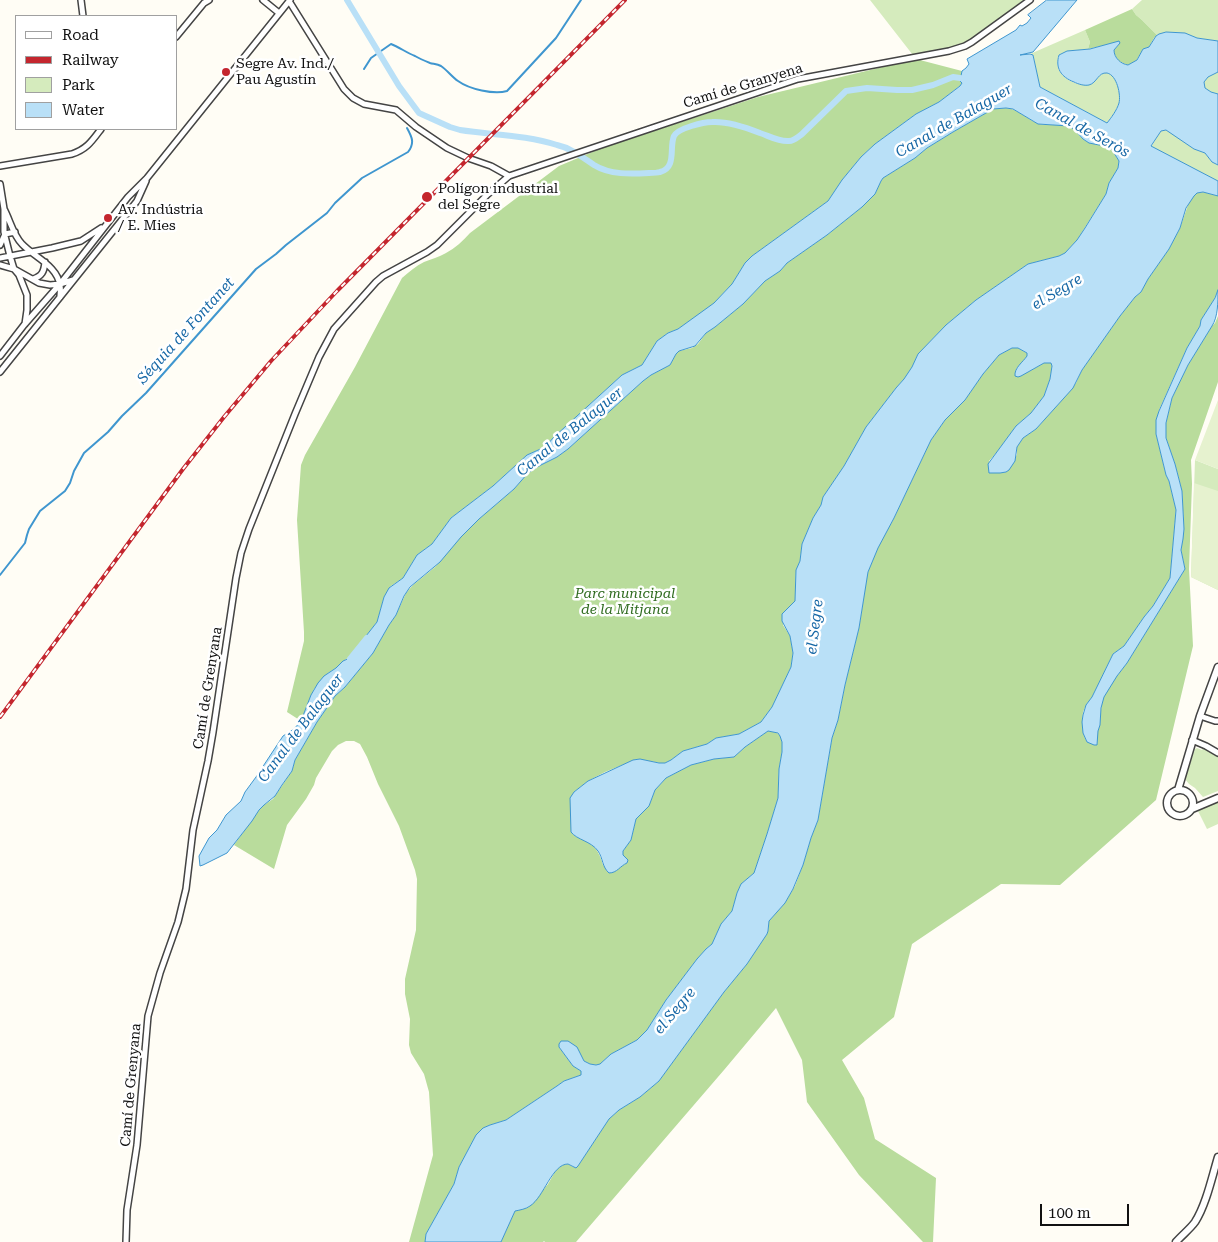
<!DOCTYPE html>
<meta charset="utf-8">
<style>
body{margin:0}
#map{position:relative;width:1218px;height:1242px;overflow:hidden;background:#fffdf5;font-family:"Roboto Serif",serif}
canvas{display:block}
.legend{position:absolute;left:15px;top:15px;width:162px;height:115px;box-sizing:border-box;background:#fff;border:1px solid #a0a0a0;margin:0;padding:6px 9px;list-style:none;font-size:15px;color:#111}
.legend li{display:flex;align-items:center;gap:10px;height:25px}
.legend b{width:25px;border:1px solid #a0a0a0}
.scale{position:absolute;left:1040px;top:1204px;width:89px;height:22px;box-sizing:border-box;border:2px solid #111;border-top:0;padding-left:6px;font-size:15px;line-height:18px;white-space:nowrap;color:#111;-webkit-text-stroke:4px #fff;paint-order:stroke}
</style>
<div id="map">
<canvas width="1218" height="1242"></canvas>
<ul class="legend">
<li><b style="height:6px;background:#fff"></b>Road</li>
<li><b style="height:6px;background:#c4262e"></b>Railway</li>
<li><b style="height:14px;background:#d5ebbd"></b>Park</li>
<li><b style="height:14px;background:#b9e0f7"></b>Water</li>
</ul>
<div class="scale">100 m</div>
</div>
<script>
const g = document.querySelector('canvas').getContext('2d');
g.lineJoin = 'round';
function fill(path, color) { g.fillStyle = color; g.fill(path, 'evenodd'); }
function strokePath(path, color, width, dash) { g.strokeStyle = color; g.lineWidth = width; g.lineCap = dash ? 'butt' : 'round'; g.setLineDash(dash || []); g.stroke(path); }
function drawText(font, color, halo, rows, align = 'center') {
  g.font = font + ' "Roboto Serif",serif'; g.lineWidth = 5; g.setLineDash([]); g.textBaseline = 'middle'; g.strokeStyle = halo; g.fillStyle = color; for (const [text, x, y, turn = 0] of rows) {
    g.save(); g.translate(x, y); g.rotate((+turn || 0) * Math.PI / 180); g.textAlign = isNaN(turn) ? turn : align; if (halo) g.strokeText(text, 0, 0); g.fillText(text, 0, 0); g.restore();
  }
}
fill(new Path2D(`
 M870 0H1027L970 41 949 51 916 59Z
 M1142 0H1218V41L1197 38 1183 33 1166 32 1157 35 1142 20 1136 15 1132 9Z
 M1085 30 1090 42 1088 49C1078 51 1066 49 1058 56 1058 60 1057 64 1058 68 1062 79 1080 88 1091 84 1097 82 1099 72 1106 73 1117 74 1121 94 1119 103 1117 110 1111 117 1107 123L1040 87 1033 55 1030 54Z
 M1218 72V94L1211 92 1205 88 1204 82 1208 77Z
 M1165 130 1171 132 1194 149 1205 153 1212 162 1218 165V181L1151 147 1161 131Z
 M1195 460 1218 469V590L1191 577Z
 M1203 747 1218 757V791L1203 797 1195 788 1189 784 1185 779 1195 749 1197 748 1202 750Z
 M1218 802V824L1207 829 1198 811Z`), '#d5ebbd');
fill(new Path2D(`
 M1132 9 1136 15 1142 20 1157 35 1154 38 1149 47 1143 49 1136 61 1130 64 1127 65 1119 61 1114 54V50L1120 43 1119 42 1088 49 1090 42 1085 30Z
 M916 59 962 71 960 81 962 83 961 85 939 102 916 114 875 144 861 157 842 180 828 201 752 256 745 263 732 284 711 306 678 329 668 333 657 341 642 365 622 375 554 437 545 447 527 455 493 486 451 518 432 544 417 555 403 578 391 586 384 597 377 622 366 636 362 645 352 657 346 659 336 668 327 674 314 689 301 721 287 712 304 641V632L297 520 301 465 305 455 355 367 402 278C409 272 416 266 424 262 431 259 439 257 446 253 455 248 463 241 470 233L559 166 602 148 758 97Z
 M1006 108C1019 109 1026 119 1037 123 1047 127 1059 123 1068 126 1075 128 1077 134 1083 139 1092 146 1099 142 1108 143L1119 161 1118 168 1109 183 1106 194 1077 240 1065 253 1059 256 1028 264 976 300 946 325 918 354 912 367 904 379 896 388 866 427 844 466 823 497 821 505 813 518 802 544 800 561 796 571 795 601 783 625 790 636 793 653 791 667 772 707 761 722 739 734 716 738 707 744 683 751 671 760 665 763H659L655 762 637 759 605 772 588 781 574 792 571 812V832C574 836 577 837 582 839 595 845 599 851 603 865L616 871 621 866 627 863 628 860 623 855V851L631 840 636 819 649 806 655 790 666 778 691 765 714 759 734 757 745 747 768 731 775 732 780 735 782 742V752L779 769 778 798 767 834 754 873 741 884 737 893 732 911 721 924 712 944 706 949 697 959 666 1000 647 1030 637 1040 611 1054 600 1064 596 1065 590 1064 584 1061 578 1051 568 1041H561L559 1047 573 1066 581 1071V1075L564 1081 557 1086 506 1120 490 1125 483 1128 476 1135 459 1167 454 1184 426 1234 425 1242H409L433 1155 429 1092 424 1074 411 1053 409 1045 410 1019 405 994V979L416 930 417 879 415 870 399 826 378 784 367 757 360 744 354 741H346L338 745 332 751 316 778 314 785 306 799 287 825 274 869 234 845 259 810 264 805 273 799 292 771 295 760 317 722 335 696 345 687 373 653 389 625 396 615 406 593 413 585 435 567 456 542 479 519 514 489 528 473 537 467 557 457 568 449 643 381 651 375 670 365 676 354 679 351 692 348 698 344 706 333 715 327 743 304 765 281 780 271 787 263 827 235 862 207 875 194 881 181 883 178 915 158 927 148 953 132 993 109Z
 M1203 192 1218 196V290L1215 298 1201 320 1200 326 1187 348 1159 410 1156 434 1166 475 1169 481 1176 510 1170 578 1153 606 1144 617 1124 646 1113 654 1092 697 1086 705 1083 712 1082 722 1084 736 1087 742 1099 728 1102 701 1106 691 1117 676 1127 663 1185 569 1181 550 1184 529 1182 491 1175 464 1166 438V423L1172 398 1188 365 1212 326 1215 323 1218 316V382L1191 460 1192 484 1189 569 1193 646 1156 800 1060 885 1001 884 912 944 894 1017 842 1060 864 1098 875 1139 936 1178 933 1242H923L859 1175 807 1102 802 1060 776 1008 724 1070 576 1242H545L544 1241 543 1242H501L515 1211 529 1207 548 1184 556 1170 562 1165 568 1164 573 1167 578 1166 609 1119 619 1110 640 1097 659 1081 724 992 747 964 767 934 768 931 769 921 785 903 795 886 803 865 811 838 818 820 832 738 838 720 845 685 859 628 867 576 869 569 879 545 894 518 931 440 945 420 965 400 983 374 999 355 1012 348H1018L1027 353V356L1024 361 1016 369 1028 372 1044 363H1051L1052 366 1050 379 1044 396 1031 413 1016 426 997 452 989 461 1000 473 1006 472 1013 464 1017 454V447L1023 438 1036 429 1070 391 1076 383 1082 370 1120 316 1135 297 1141 292 1148 279 1169 249 1180 228 1188 205 1194 195 1197 193Z`), '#b9dc9c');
fill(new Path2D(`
 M1218 400V469L1195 460Z
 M1194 483 1218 491V590L1191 577Z`), '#e6f2cf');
const water = new Path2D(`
 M1047 0H1077L1033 52 1020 55 1030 54 1033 55 1040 87 1107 123C1111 118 1117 110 1119 103 1121 95 1117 75 1107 73 1098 72 1097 83 1089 85 1084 86 1078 84 1074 82 1061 77 1055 68 1059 55L1067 51 1090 49 1119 41 1120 43 1114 50C1114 58 1121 64 1128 65L1137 60 1143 49 1149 47 1156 36 1159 34 1166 32 1185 33 1197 38 1218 41V72L1208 77 1204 82 1205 88 1211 92 1218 94V165L1212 162 1205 153 1194 149 1166 130 1161 131 1151 146 1218 181V196L1203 192 1197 193 1194 196 1186 208 1180 228 1169 249 1148 279 1141 292 1135 297 1120 316 1082 370 1073 388 1036 429 1023 438 1017 447 1015 461 1009 470 1006 472 1000 473H989L988 464 1016 426 1031 413 1044 396 1050 379 1052 366 1051 363H1044L1021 376 1018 377 1015 376C1014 368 1023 362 1027 356V353L1018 348H1012L999 355 983 374 965 400 945 420 931 440 894 518 878 548 868 572 859 628 845 685 838 720 832 738 818 820 811 838 803 865 793 889 785 903 769 921 768 931 767 934 747 964 724 992 659 1081 640 1097 619 1110 609 1119 578 1166 576 1168 568 1164C552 1164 544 1197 530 1206 526 1209 520 1210 515 1211L501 1242H425L426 1234 454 1184 459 1167 476 1135 483 1128 490 1125 506 1120 557 1086 564 1081 581 1075V1071L573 1066 559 1047V1044L561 1041H568L577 1047 584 1061 590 1064 596 1065 600 1064 611 1054 637 1040 647 1030 666 1000 697 959 706 949 712 944 721 924 732 911 737 893 741 884 754 873 767 834 778 798 779 769 782 752V742L780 736 778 733 768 731 745 747 734 757 714 759 691 765 666 778 655 790 649 806 636 819 631 840 623 851V855L628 860 627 863C620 866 617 873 609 873 602 867 603 858 598 851 591 841 577 840 571 832L570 798 574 792 588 781 633 760 640 759 659 763H665L671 760 683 751 707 744 716 738 739 734 761 722 772 707 791 667 793 653 790 636 782 621V614L795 601 796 570 800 561 802 544 813 518 821 505 823 497 844 466 866 427 896 388 904 379 912 367 918 354 946 325 976 300 1028 264 1059 256 1065 253 1077 240 1085 228 1106 194 1109 183 1118 168 1119 161 1108 143H1105L1102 145H1099L1089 143 1083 139 1075 130 1069 126 1038 124 1013 109 1006 108 993 109 953 132 927 148 915 158 883 178 881 181 875 194 862 207 827 235 787 263 780 271 765 281 743 304 715 327 706 333 695 346 679 351 676 354 670 365 651 375 643 381 568 449 557 457 537 467 528 473 514 489 479 519 461 537 440 562 410 587 404 596 396 615 389 625 373 653 345 687 335 696 317 722 295 760 292 771 282 785 275 796 264 805 259 810 252 821 227 853 203 865 200 866 199 856 209 838 217 830 226 815 241 801 245 792 256 777 283 736 294 729 301 721 311 695 318 683 324 676 336 668 343 661 352 657 362 645 366 636 377 622 384 597 389 588 403 578 417 555 432 544 451 518 493 486 527 455 545 447 554 437 622 375 642 365 657 341 668 333 678 329 714 303 732 284 745 263 752 256 828 201 842 180 861 157 875 144 916 114 939 102 960 86 962 83 960 81 962 71 966 68 969 64 967 59 1016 30 1020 25 1022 26 1027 23 1031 18 1028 15Z
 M1218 290C1218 302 1218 317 1212 326L1188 365 1172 398 1166 423V438L1175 464 1182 491 1184 529 1183 539 1181 550 1185 569 1127 663 1117 676 1104 697 1101 708 1100 725 1098 731 1097 745H1094L1087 742 1083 733 1082 722 1083 715 1086 705 1092 697 1113 654 1124 646 1144 617 1153 606 1170 578 1176 510 1169 481 1166 475 1156 434V420L1159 411 1187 348 1200 326 1201 320 1215 298Z`);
fill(water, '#b9e0f7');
strokePath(water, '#3f96cf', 1);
strokePath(new Path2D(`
 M364 69 371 58 391 44C399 47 407 53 415 56 420 59 425 61 430 63 433 64 437 64 441 66 447 70 452 77 458 81 469 89 494 95 507 91L556 38 581 0
 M0 575 25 543 27 535 29 529 40 511 65 491 70 483 74 471 84 453 108 432 122 416 146 393 256 269 276 254 286 245 327 213 335 203 362 178 408 152C415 143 412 137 407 128`), '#3f96cf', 2);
strokePath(new Path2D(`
 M347 0 399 86 419 113 450 127 460 130C492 135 526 135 557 145 571 148 582 157 594 165 610 175 631 174 649 173 653 173 657 173 660 172 677 168 669 147 674 136 678 128 704 122 712 122 728 121 745 127 760 133 769 136 779 142 789 141 794 141 798 137 802 134L846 91 867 88 897 90H912L933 85 953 77 967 79
 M350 659 367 638`), '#b9e0f7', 6);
const minor = new Path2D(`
 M81 0 83 16
 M263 0 279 13
 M289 1 344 89 353 98 364 104 396 110 416 127 447 148 468 158 491 166 509 176
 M176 37 204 3 209 0
 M0 166 72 154C87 149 92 141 101 129
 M0 184 4 209V232L10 256 14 269 19 275 27 295V310L25 324
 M4 209C10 220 13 235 22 244 34 257 58 266 60 286 61 289 60 293 60 297
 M0 245 5 234 15 232
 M0 258 52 248 81 241 101 228
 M0 265 14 269 39 283 50 285 60 284 73 280
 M33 279C42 276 44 272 45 262
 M0 356 24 325 60 284 128 197 147 178 290 0
 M0 372 137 201 146 181
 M1200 716 1215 721H1218
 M1192 740 1206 746 1218 753
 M126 1242 127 1210 137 1145 148 1016 160 973 178 922 186 889 193 830 208 761 213 732 236 578 241 553 249 529 295 414 319 357 334 329 376 282 383 276 427 252 437 245 488 194 509 176 798 79 949 51 965 46 972 42 1030 0`);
const tertiary = new Path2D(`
 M1167 803a13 13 0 1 1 26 0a13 13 0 1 1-26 0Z
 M1178 790 1200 716 1218 667
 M1192 809 1218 798
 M1176 1242C1182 1235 1190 1229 1195 1222 1206 1205 1212 1177 1218 1157`);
strokePath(minor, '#444', 8);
strokePath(tertiary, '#444', 9);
strokePath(minor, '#fff', 5);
strokePath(tertiary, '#fff', 6);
const rail = new Path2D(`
 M0 717 183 469 224 417 271 361 337 291 625 0`);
strokePath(rail, '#c4262e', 4);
strokePath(rail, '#fff', 2, [5.5]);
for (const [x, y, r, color] of [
 [226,72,5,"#c4262e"],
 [427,197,6,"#c4262e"],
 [108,218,5,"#c4262e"]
]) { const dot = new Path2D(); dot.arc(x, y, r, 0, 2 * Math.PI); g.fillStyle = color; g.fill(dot); strokePath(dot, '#fff', 2); }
drawText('14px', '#111', '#fff', [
 ["Segre Av. Ind./",236,64],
 ["Pau Agustín",236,80],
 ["Polígon industrial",438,189],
 ["del Segre",438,205],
 ["Av. Indústria",118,210],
 ["/ E. Mies",118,226]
], 'left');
drawText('14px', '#111', '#fff', [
 ["Camí de Granyena",743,86,-17],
 ["Camí de Grenyana",208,688,-81],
 ["Camí de Grenyana",131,1085,-85]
]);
drawText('italic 14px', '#2f6b1f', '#fff', [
 ["Parc municipal",625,594],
 ["de la Mitjana",625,610]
]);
drawText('italic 15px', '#1768a6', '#fff', [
 ["Canal de Balaguer",954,121,-30],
 ["Canal de Seròs",1082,128,29],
 ["el Segre",1057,292,-31],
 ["Séquia de Fontanet",186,331,-48],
 ["Canal de Balaguer",570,432,-39],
 ["el Segre",815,627,-83],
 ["Canal de Balaguer",301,728,-53],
 ["el Segre",675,1011,-50]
]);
</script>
